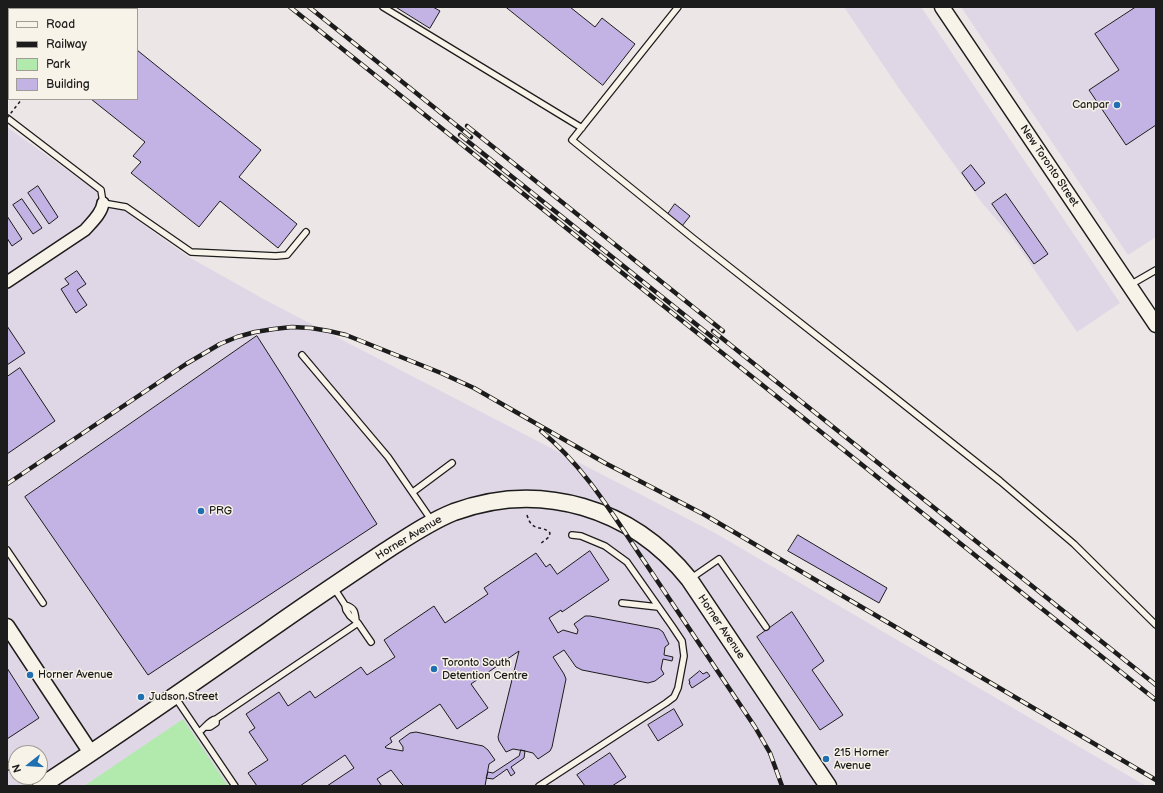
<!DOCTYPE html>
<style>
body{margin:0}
#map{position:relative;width:1163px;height:793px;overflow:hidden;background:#ede6e7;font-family:"Balsamiq Sans",sans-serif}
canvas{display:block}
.frame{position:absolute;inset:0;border:8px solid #1c1c1c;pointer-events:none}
.legend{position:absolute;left:8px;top:8px;width:130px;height:92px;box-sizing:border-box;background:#f7f3e8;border:1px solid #9f9d96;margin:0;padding:5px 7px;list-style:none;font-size:12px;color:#1c1c1c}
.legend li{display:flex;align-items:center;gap:8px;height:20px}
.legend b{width:20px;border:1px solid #9f9d96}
.north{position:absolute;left:8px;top:745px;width:40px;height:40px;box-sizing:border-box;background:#f7f3e8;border:1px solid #9f9d96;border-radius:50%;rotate:253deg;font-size:11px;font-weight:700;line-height:16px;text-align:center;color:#1c1c1c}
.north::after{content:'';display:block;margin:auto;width:14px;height:18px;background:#1f6fb2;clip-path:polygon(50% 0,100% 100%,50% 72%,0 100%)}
</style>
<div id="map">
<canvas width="1163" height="793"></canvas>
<div class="frame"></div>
<ul class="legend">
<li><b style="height:5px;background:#f7f3e8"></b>Road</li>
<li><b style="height:5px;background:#1c1c1c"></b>Railway</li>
<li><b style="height:11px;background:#b2eaae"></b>Park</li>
<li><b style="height:11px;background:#c3b3e4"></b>Building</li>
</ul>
<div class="north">N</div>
</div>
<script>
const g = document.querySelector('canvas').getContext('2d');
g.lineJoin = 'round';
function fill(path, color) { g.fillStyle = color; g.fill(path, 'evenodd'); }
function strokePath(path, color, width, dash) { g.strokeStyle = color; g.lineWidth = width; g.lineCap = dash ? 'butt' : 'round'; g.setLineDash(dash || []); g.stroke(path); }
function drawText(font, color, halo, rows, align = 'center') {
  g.font = font + ' "Balsamiq Sans",sans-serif'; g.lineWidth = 3; g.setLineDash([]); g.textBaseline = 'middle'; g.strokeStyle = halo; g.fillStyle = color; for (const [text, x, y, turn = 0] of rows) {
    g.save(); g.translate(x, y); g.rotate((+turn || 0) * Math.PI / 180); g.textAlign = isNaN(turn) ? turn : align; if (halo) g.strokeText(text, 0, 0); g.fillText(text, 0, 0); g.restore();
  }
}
fill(new Path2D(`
 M844 7H921L1120 303 1077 332 1011 236 982 203 900 90Z
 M961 7H1156V237L1128 255Z
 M7 127 187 256 269 302 715 533 1146 786H7ZM16 753H40V777H16Z`), '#e0d7e6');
fill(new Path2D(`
 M183 719 228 786H84Z`), '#b2eaae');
const building = new Path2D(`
 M7 7H94L96 9H9V34L7 32Z
 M396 7H433L440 11 430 28Z
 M506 7H570L595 27 602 18 635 44 603 85Z
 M1136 7H1156V125L1126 145 1089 90 1119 70 1095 34Z
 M137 50 261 150 239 177 297 224 278 248 220 201 199 227 131 173 141 162 133 156 145 142 91 99H137Z
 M971 165 985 183 975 191 962 173Z
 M38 186 58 217 49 224 28 193Z
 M1006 194 1048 254 1034 264 992 204Z
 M22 199 42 228 33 234 13 205Z
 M675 204 690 216 682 226 668 214Z
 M7 216 22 239 12 246 7 238Z
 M77 271 86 284 77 290 87 305 76 313 61 289 69 284 65 279Z
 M7 326 25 353 7 365Z
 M257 336 377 524 148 675 25 497Z
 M20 368 55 421 7 454V377Z
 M798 535 887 588 879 603 788 551Z
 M590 551 609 580 562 612 561 610 549 618 558 633 563 630 577 634 578 630 574 624 585 616H590L659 629 663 632 669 644 665 647 664 655 673 657 672 661 663 659 661 669 664 674 655 681 648 683 582 670 576 667 564 650 553 657 564 674 566 679 552 747 550 751 538 759 533 753 525 751 513 749 506 752 499 741 498 737 519 651 471 684 488 708 457 729 440 704 390 738 392 742 385 747 386 748 403 751V747L399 741 410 733 416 732 483 746 488 750 495 760 489 764 485 786H404L401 783 391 770 377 779 382 786H327L354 768 345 755 300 786H257L248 773 268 760 249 732 255 728 246 714 279 692 288 706 310 691 315 698 361 667 367 675 395 657 384 640 434 606 445 623 488 594 484 588 536 553 546 567 550 564 557 574Z
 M792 612 824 661 812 670 843 715 820 730 757 637Z
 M7 668 39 718 7 739Z
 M700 671 703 674 707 672 710 676 692 688 689 683H690L689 680Z
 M674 709 683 725 658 741 648 725Z
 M521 750 525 751 524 758 511 767 515 773 511 776 507 769 493 779 486 778 488 772 493 773 519 756Z
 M610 753 626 777 612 786H585L577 775Z`);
fill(building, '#c3b3e4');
strokePath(building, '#1c1c1c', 1);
const service = new Path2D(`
 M383 7 582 128
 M678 7 572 140 694 239 878 384 1000 481 1074 544 1156 625
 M7 118 101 190 103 203 126 207 191 252 276 256 287 255 306 232
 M1130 285 1156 270
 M302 355 388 457 432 521
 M413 492 452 463
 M7 550 43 603
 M690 579 719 559 766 627
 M334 588 345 605 346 610 350 616 358 623 371 642
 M622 603 658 607
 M345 605C355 608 355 612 356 621
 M175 697 235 786
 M206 727H210L216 723V719
 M199 732C205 728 209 720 216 719L358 623
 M28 753 30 752 31 753
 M7 767 16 761
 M40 768 47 779
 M539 786 666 703 674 697 678 688 684 656 682 641 672 626 627 562 605 546 581 536 572 535`);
const minor = new Path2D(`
 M7 282 85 230C92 222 102 213 103 203`);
const tertiary = new Path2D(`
 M942 7 1156 325
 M7 626 91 753`);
const secondary = new Path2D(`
 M41 786C118 736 193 683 268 631 306 604 345 578 384 552 406 538 429 522 454 512 541 480 632 508 689 579L828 786`);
strokePath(service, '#1c1c1c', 8);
strokePath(minor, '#1c1c1c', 14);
strokePath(tertiary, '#1c1c1c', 17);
strokePath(secondary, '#1c1c1c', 19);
strokePath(new Path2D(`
 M527 515C532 533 541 524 550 533L549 537 540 544`), '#1c1c1c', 1.5, [3, 3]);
strokePath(service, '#f7f3e8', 5.5);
strokePath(minor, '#f7f3e8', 11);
strokePath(tertiary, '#f7f3e8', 14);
strokePath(secondary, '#f7f3e8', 16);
const rail = new Path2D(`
 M290 7 1156 700
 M309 7 471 137
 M467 126 723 331
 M460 135 717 341
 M713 331 1156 685
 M541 431C584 466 613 515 644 561 681 616 718 672 755 727L770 753 782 786
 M7 484 186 364 220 344 237 337 255 332 274 329 292 327 311 328 329 331 346 335 441 373 474 388 605 463 705 515 1156 780`);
strokePath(rail, '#1c1c1c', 4.5);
strokePath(rail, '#f7f3e8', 3, [9]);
strokePath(new Path2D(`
 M7 118 22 99`), '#1c1c1c', 1.5, [3, 3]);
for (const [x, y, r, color] of [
 [1117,105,4,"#1f6fb2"],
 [201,511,4,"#1f6fb2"],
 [434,669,4,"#1f6fb2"],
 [30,675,4,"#1f6fb2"],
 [141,697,4,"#1f6fb2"],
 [826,759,4,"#1f6fb2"]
]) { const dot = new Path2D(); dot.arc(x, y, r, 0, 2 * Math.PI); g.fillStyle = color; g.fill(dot); strokePath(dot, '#f7f3e8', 1.5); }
drawText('11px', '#1c1c1c', '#f7f3e8', [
 ["Canpar",1109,105,"right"],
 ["PRG",209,511],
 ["Toronto South",442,663],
 ["Detention Centre",442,676],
 ["Horner Avenue",38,675],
 ["Judson Street",149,697],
 ["215 Horner",834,753],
 ["Avenue",834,766]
], 'left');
drawText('11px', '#1c1c1c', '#f7f3e8', [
 ["New Toronto Street",1049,166,56],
 ["Horner Avenue",409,538,-31],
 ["Horner Avenue",721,627,56]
]);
</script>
